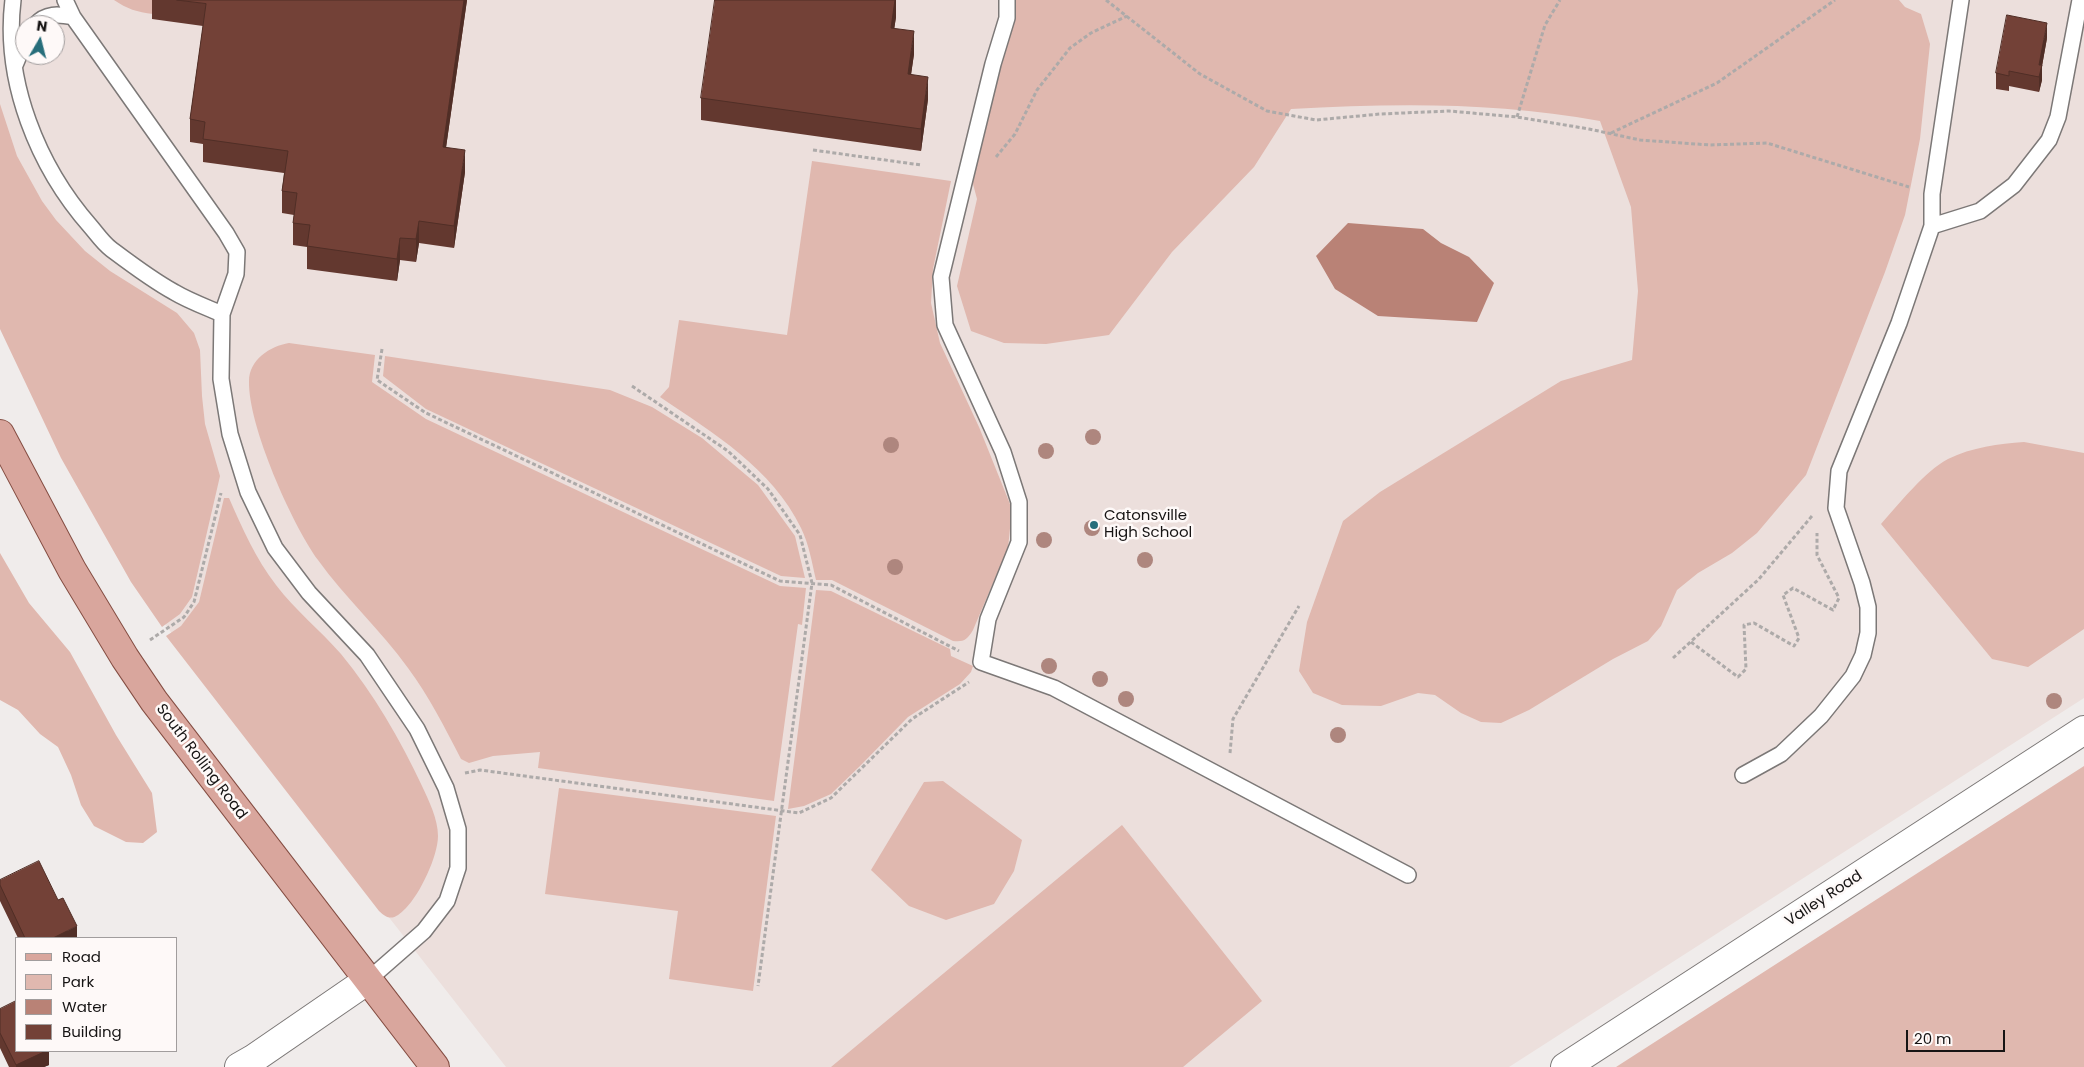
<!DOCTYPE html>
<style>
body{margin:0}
#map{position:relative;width:2084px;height:1067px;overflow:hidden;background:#f0eceb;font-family:Poppins,sans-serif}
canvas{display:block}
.legend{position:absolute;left:15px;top:937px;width:162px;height:115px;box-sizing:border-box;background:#fef9f8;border:1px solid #a19d9d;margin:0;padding:6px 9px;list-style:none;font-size:15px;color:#161414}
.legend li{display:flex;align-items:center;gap:10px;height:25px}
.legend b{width:25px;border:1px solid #a19d9d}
.north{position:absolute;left:15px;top:15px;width:50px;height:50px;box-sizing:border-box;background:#fef9f8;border:1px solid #a19d9d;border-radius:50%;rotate:8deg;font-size:14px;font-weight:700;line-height:20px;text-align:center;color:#161414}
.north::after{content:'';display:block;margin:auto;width:18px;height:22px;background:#276e7b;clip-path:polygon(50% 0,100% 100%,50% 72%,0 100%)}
.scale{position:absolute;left:1906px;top:1030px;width:99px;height:22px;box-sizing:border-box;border:2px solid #161414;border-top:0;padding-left:6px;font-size:15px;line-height:18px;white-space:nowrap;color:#161414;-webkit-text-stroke:4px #fef9f8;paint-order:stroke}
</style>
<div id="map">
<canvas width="2084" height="1067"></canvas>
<ul class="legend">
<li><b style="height:6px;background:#d9a69d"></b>Road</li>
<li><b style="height:14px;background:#e0b8af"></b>Park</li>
<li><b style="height:14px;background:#b98276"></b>Water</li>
<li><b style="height:14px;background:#734137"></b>Building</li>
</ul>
<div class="north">N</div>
<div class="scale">20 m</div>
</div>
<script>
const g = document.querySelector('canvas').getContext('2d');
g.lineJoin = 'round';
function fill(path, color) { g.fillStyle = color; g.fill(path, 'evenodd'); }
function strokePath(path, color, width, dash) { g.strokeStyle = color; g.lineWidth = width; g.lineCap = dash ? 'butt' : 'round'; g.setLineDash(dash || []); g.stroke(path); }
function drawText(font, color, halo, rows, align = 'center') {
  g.font = font + ' Poppins,sans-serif'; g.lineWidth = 5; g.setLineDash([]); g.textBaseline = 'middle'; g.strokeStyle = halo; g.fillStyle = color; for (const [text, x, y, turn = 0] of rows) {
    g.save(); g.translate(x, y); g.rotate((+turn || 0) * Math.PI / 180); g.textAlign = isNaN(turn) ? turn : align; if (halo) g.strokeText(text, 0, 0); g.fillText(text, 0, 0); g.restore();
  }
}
fill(new Path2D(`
 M0 0H2084V698L1509 1067H506L258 750 145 597 0 322ZM25 25H55V55H25Z`), '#ecdfdc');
fill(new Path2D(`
 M114 0H155L153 14C137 12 127 9 114 0Z
 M1007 0H1899L1905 7 1921 14 1930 44 1920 139 1905 215 1885 272 1806 475 1757 533 1732 553 1698 573 1677 590 1661 626 1648 641 1613 659 1529 710 1501 723 1481 722 1461 713 1435 695 1418 693 1381 706 1342 705 1313 693 1299 671 1307 622 1343 521 1380 492 1561 381 1632 360 1638 291 1631 207 1600 121C1498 102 1395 103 1291 109L1254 167 1172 252 1109 335 1046 344 1004 343 971 331 957 286 977 199 968 165Z
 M0 104 17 156 42 201 56 220 85 251 110 271 177 313 194 333 200 350 202 396 205 424 220 476 192 597 180 614 162 627 131 582 61 458 0 329Z
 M812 161 951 181 933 269 931 303 940 343 979 427 1012 509 1008 548 973 630C967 640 964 642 953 641L832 580H816C812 563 809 544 801 528 772 468 713 433 660 397L669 387 679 320 787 335Z
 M289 343 375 355 372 382 426 419 780 586 806 588 802 625 798 624 774 801 538 768 540 752 493 756 469 763 461 759C445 728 429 696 408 668 381 630 345 598 318 560 292 524 248 426 249 381 249 360 270 346 289 343Z
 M385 356 610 390 652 407 702 438 758 485 795 536 805 578 781 576 426 409 383 376Z
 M2024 442 2084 453V629L2028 667 1992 659 1881 524C1898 505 1925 471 1948 459 1972 447 1999 444 2024 442Z
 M224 498H229C242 528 256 559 276 585 295 610 320 630 341 654 374 694 400 739 422 786 429 801 438 819 438 836 438 856 420 894 406 908 396 918 390 922 379 911L166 636 181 626 199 602Z
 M0 553 29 603 70 652 116 735 152 793 157 832 143 843 126 842 94 826 81 805 71 775 58 747 40 734 18 710 0 700Z
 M816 590 831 591 950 649 951 656 973 666 971 672 960 684 908 717 860 766 831 794 804 806 788 809Z
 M2084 766V1067H1616Z
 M943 781 1022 840 1014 871 994 904 946 920 909 906 871 870 924 782Z
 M559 788 776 816 753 991 669 979 678 911 545 894Z
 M1122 825 1262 1001 1183 1067H831Z`), '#e0b8af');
fill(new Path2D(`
 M1348 223 1423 229 1441 243 1469 257 1494 283 1477 322 1378 316 1335 289 1316 256Z`), '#b98276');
const service = new Path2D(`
 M13 0C3 81 38 167 91 227 97 234 103 243 111 249 131 264 152 280 174 292 189 301 206 307 222 314
 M65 0 73 17 226 233 237 252 236 274 222 314 221 379 230 434 248 492 275 548 309 593 367 655 417 729 446 788 458 829V868L447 901 424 931 368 980
 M1007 0V18L993 64 941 277 945 325 1003 452 1019 502V542L988 619 981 662 1054 688 1408 875
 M35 25C46 13 58 14 73 17
 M15 65 25 41
 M1932 226 1980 211 2014 185 2049 140 2058 117 2080 0
 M1743 775 1781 754 1821 716 1853 676 1863 655 1868 633V607L1862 583 1836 508 1839 471 1899 323 1932 226V194L1961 0`);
const minor = new Path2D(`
 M239 1067 253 1059 368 980`);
const tertiary = new Path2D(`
 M1565 1067 2084 730`);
const primary = new Path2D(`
 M0 434 72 570 125 658 154 701 435 1067`);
strokePath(service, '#7c7877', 18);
strokePath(minor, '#7c7877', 30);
strokePath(tertiary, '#7c7877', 30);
strokePath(primary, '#844d42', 30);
strokePath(new Path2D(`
 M1106 0 1200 74 1267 111 1316 120 1380 114 1449 111 1517 117 1589 129 1640 140 1710 145 1767 143 1909 187
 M1517 117 1545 25 1560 0
 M1611 133 1717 83 1835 0
 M813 150 921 165
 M996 157 1015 134 1037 90 1070 48 1091 33 1127 16
 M382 349 377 380 426 413 780 581 831 585 959 651
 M632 386 728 451 768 489 800 535 812 583 758 986
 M150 640 184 617 194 602 221 493
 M1691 642 1738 677 1746 669 1744 625 1754 623 1794 646 1799 638 1783 595 1793 588 1833 610 1839 598 1817 555V533
 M1673 658 1759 579 1812 516
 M1230 753 1233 719 1299 606
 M465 773 480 770 799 813 831 798 912 719 969 682`), '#adaaa9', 3, [4, 2.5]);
strokePath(service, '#fff', 15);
strokePath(minor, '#fff', 28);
strokePath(tertiary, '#fff', 28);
strokePath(primary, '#d9a69d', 28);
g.fillStyle = '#ae867e';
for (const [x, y] of [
 [1093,437],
 [891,445],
 [1046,451],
 [1092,528],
 [1044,540],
 [1145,560],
 [895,567],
 [1049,666],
 [1100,679],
 [1126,699],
 [2054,701],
 [1338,735]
]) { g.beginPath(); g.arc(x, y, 8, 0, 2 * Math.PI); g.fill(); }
fill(new Path2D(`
 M152 0H467L446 147 465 172 454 248 419 243 416 262 400 260 397 281 307 269V247L293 245V223L294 215 282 213V191L284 173 203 162V144L190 142V119L203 26 152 19Z
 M896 0V17L894 29 914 54 911 74 928 99 921 151 701 120V98Z
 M2047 38 2042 66V80L2039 92 2009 86V91L1996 89V73Z
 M0 880 77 938H18L0 901Z
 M0 1009 49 1051V1065L44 1067H9L0 1048Z`), '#63382f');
fill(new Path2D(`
 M464 0H467L443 169V147Z
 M895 0H896V17L891 51V28Z
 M2047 23V38L2042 66V80L2039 92V65Z
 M914 31V54L908 96V74Z
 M928 77V99L921 151V129Z
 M465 150V172L454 248V226Z
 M419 221V243L416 262V239Z
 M400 238V260L397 281V259Z
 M77 926V938H53Z
 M43 1051H49V1065L44 1067H16V1065Z`), '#502e26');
const building = new Path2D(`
 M177 0H464L443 147 465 150 454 226 419 221 416 239 400 238 397 259 307 246 310 225 293 223 297 193 282 191 288 151 203 139 205 122 190 119 206 4Z
 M715 0H895L891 28 914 31 908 74 928 77 921 129 701 98Z
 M2007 15 2047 23 2039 65H2042L2039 77 2009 71V76L1996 73Z
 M39 861 58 900 63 898 77 926 53 938H25L0 885V880Z
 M16 1001V1051H46L16 1065 0 1033V1009Z`);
fill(building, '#734137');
strokePath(building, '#502e26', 1);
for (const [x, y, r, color] of [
 [1094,525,5,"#276e7b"]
]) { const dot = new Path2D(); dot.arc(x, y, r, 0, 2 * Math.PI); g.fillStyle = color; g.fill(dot); strokePath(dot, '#fef9f8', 2); }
drawText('15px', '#161414', '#fef9f8', [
 ["Catonsville",1104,516],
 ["High School",1104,533]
], 'left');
drawText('15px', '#161414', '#fef9f8', [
 ["South Rolling Road",201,762,53],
 ["Valley Road",1824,899,-33]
]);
</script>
